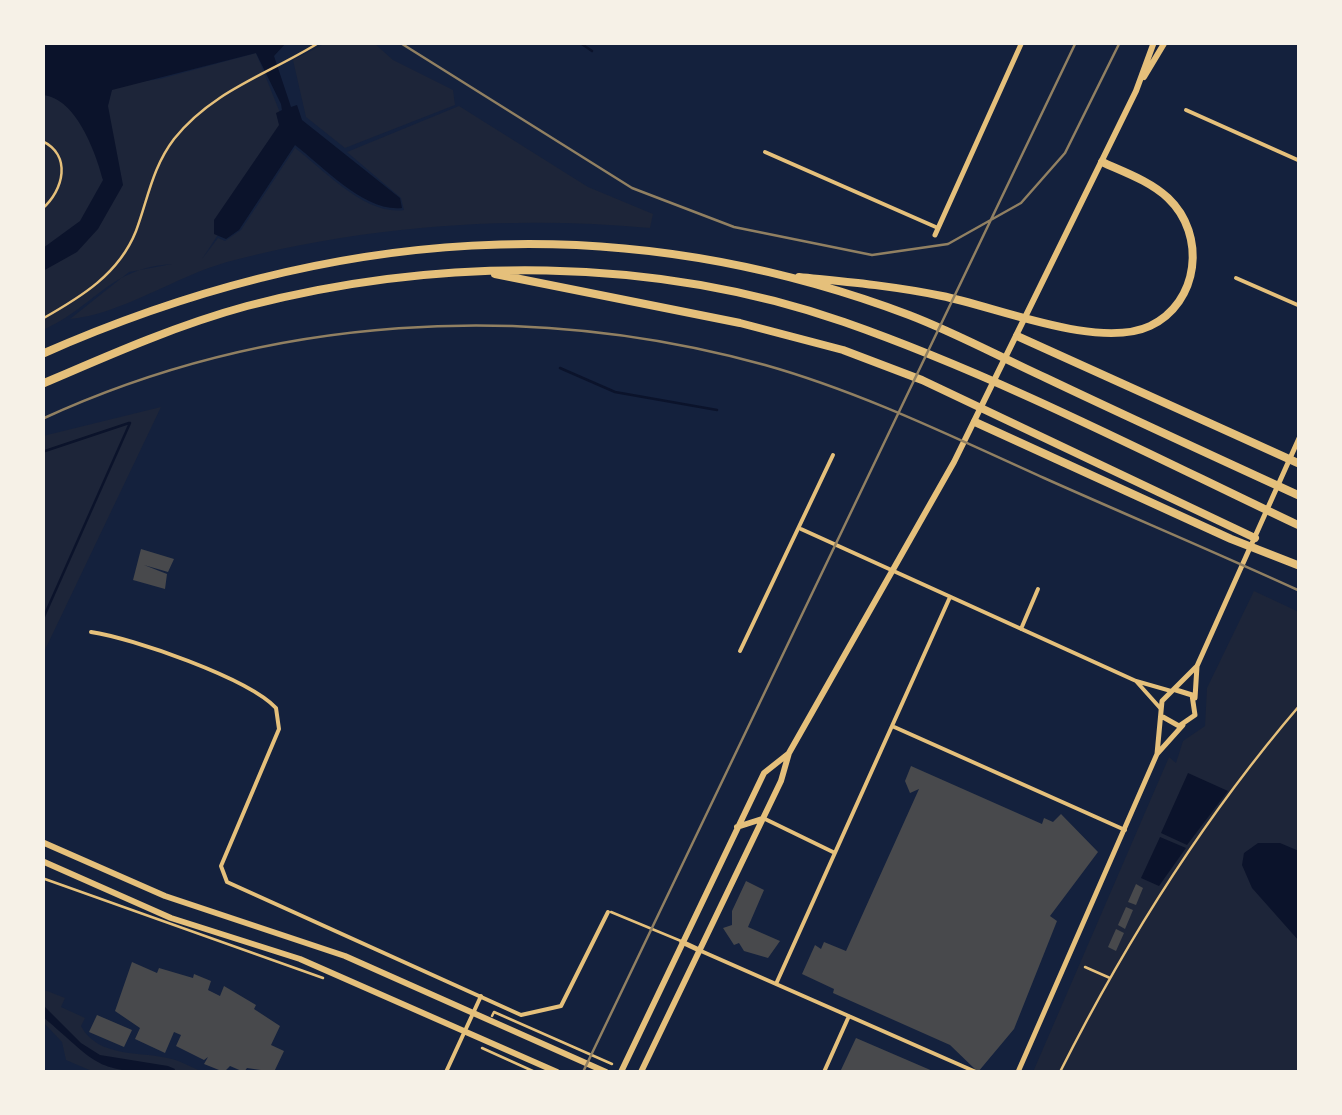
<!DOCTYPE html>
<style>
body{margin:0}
#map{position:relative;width:1342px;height:1115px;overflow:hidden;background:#14213d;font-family:Commissioner,sans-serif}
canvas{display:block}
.frame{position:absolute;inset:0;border:45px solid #f6f1e7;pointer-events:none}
</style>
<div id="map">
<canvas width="1342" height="1115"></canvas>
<div class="frame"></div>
</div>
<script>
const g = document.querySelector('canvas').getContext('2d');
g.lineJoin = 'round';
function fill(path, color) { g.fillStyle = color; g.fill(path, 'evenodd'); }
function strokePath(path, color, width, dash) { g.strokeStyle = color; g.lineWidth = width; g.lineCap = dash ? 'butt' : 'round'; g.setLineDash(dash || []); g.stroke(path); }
fill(new Path2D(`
 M326 43H374L393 60 453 90 455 105 345 148 306 117 293 60Z
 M256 53 287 130 202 259 218 238 225 241 241 230 295 148C324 170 366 216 404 210L401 198 347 152 459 106 588 187 653 214 650 228C509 215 363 226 227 262 177 276 119 315 70 319L129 272 172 264C109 268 96 306 43 330V95L160 79Z
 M161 407 43 654V436Z
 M1254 591 1299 612V1072H1033L1169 757 1176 763 1183 741 1205 726 1207 688Z
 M42 989 65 998 61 1007 85 1018 81 1026C98 1059 144 1051 172 1059 183 1062 193 1068 203 1072H94L66 1060 62 1042 43 1022Z`), '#1d2539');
fill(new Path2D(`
 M43 43H286L274 56 291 107 297 105 302 120 400 198 402 208C364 212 324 167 295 145L239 230 226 239 214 234V220L279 125 276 113 282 110 281 104 256 53 112 90 108 106 123 185 98 229 77 252 43 271V248L80 221 103 180C96 153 76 98 43 95Z
 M1188 773 1228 791 1187 845 1161 833Z
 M1160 837 1186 848 1159 886 1141 878Z
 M1258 843H1280L1299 851V941L1252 888 1242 865 1244 853Z
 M42 1004 81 1043 100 1055 168 1066 175 1069 174 1072C93 1073 100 1065 43 1017Z`), '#0b132b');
strokePath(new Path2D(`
 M579 42 592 51
 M560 368 615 392 717 410
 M42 452 129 423
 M42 621 130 423`), '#0b132b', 2.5);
fill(new Path2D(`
 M141 549 174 559 168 572 144 565 167 574 165 589 133 580Z
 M911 766 1042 824 1044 818 1053 822 1061 814 1098 852 1050 916 1057 921 1014 1029 978 1072 950 1045 833 993 834 989 802 974 815 945 821 949 824 942 846 951 919 789 910 793 905 781Z
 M746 881 764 890 748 927 780 941 768 958 744 951 739 943 734 945 723 928 732 925V911Z
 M1136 884 1143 888 1136 905 1128 902Z
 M1126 907 1133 910 1125 929 1118 925Z
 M1116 929 1124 933 1116 951 1108 947Z
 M132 962 157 973 159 968 193 978 194 974 211 981 208 990 220 996 224 986 256 1005 254 1009 280 1026 271 1045 284 1051 274 1072 247 1068 244 1072 230 1066 224 1072 204 1064 208 1057 204 1060 176 1046 181 1035 174 1032 165 1053 135 1039 140 1028 115 1011Z
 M97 1015 132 1030 124 1047 89 1032Z
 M856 1038 935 1072H840Z`), '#48494c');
strokePath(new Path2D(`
 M42 81H43
 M42 141C72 155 64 190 42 209
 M42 319C81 297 119 274 136 231 148 199 152 168 174 139 213 90 269 74 320 42
 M42 878 323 978
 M492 1016 494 1012 612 1064
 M482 1048 535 1072`), '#e5c07b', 2.5);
strokePath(new Path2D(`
 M611 912 681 941`), '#e5c07b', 2.5);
strokePath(new Path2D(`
 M1085 967 1110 978
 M1060 1072C1126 941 1204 817 1300 705`), '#e5c07b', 2.5);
strokePath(new Path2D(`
 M1186 110 1300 161
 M765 152 938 228
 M1236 278 1300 306
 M801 529 1136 681 1161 709
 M1021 629 1038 589
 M91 632C132 638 248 678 276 708L279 729 221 866 227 882 521 1015 561 1006 608 912
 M740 651 833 455
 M1136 681 1171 691
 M892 726 1125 830
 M763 818 835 853
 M701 951 976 1072
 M776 984 950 597
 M446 1072 481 996
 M824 1072 849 1016`), '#e5c07b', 4);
strokePath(new Path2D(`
 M935 235 1022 42
 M682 942 699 950`), '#e5c07b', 5);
strokePath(new Path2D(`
 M1195 698 1197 666
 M1163 717 1179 726 1195 715 1192 695 1176 690
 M1157 754 1162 701 1197 666 1300 436
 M1018 1072 1157 754 1183 725`), '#e5c07b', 5);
strokePath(new Path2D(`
 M1144 77 1165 42
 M737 827 762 819
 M42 842 165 896 345 956 606 1072
 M42 861 171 918 300 959 557 1072
 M621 1072 764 773 788 754
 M641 1072 781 781 789 753 954 462 1136 91 1154 42`), '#e5c07b', 6);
strokePath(new Path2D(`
 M495 274 740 323 843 350 922 380 1255 538
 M799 277C847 282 895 286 942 296 997 307 1099 350 1150 326 1199 303 1207 235 1168 198 1150 181 1124 172 1102 162
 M1017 336 1300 464
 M42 354C327 228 614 204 909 315 956 333 1000 357 1046 378 1130 418 1215 457 1300 496
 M42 384C109 355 177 325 247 306 440 256 654 256 844 322 1001 377 1150 455 1300 526
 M975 422 1231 539 1300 566`), '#e5c07b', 8);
strokePath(new Path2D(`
 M399 42 632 188 734 227 872 255 948 244 1021 203 1065 153 1120 42
 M42 419C268 315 526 299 765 365 861 392 953 437 1044 478 1129 516 1215 552 1300 591
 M583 1072 1076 42`), '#918062', 2.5);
</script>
